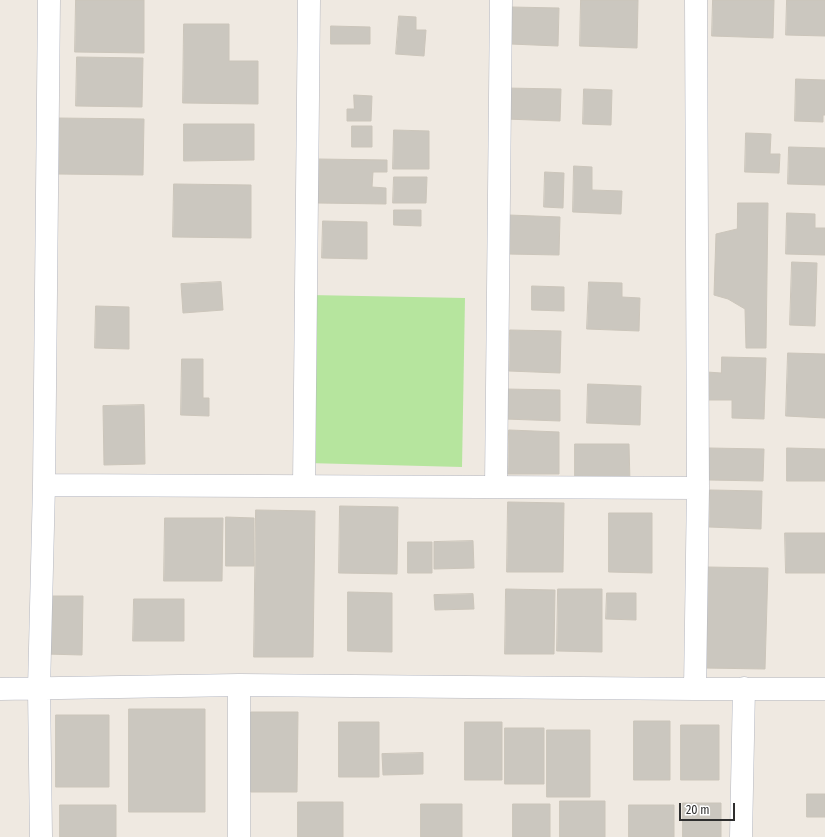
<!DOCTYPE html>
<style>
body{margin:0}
#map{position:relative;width:825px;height:837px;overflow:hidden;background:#efe9e1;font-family:"Fira Sans Condensed",sans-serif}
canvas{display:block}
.scale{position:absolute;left:679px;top:803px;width:56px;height:18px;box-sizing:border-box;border:2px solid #2e2e2e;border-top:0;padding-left:5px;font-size:12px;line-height:14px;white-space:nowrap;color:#2e2e2e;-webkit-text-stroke:3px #fff;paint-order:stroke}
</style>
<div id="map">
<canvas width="825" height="837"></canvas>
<div class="scale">20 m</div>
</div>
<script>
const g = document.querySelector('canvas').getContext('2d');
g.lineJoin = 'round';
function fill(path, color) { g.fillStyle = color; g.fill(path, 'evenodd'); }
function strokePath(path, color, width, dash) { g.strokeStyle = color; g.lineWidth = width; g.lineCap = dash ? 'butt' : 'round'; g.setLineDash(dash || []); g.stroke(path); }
fill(new Path2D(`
 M310 295 465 298 462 467 307 463Z`), '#b6e59e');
const building = new Path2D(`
 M76 0H144V53L75 52Z
 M581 0H638L637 48 580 46Z
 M713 0H774L773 38 712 36Z
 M787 0H825V36L786 35Z
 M511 7 559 8 558 46 510 44Z
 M399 16 416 17V30H426L424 56 396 54Z
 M184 24H229V61H258V104L183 103Z
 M331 26 370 27V44H331Z
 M77 57 143 58 142 107 76 106Z
 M796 79 825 80V115H823V122L795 121Z
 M505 88 561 89 560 121 505 119Z
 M584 89 612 90 611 125 583 124Z
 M354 95 372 96 371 121H347V109H354Z
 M56 118 144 119 143 175 56 174Z
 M184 124H254V160L184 161Z
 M352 126H372V147H352Z
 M394 130 429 131V169H393Z
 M746 133 771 134 770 154H780L779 173 745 172Z
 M789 147 825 148V185L788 184Z
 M318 159 387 160V172H373L372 187 386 188V204L317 203Z
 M574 166 592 167V190L622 191 621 214 573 212Z
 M545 172 564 173 563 208 544 207Z
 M394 177H427L426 203H393Z
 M174 184 251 185V238L173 237Z
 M738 203H768L766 348H746L745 309 728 299 714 295 716 234 737 229Z
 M394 210H421V226L394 225Z
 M787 213 815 214V228H825V255L786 254Z
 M509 215 560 217 559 255 507 254Z
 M323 221 367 222V259L322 258Z
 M792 262 817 263 815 326 790 325Z
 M221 282 223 310 183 313 181 284Z
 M589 282 622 283V297L640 298 639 331 587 329Z
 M532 286 564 287V311L532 310Z
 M96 306 129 307V349L95 348Z
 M510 330 561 331 560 373 509 371Z
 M788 353 825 354V418L786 416Z
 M722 357 766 358 764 419 732 418V400H706L707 372 721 373Z
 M182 359H203V398H209V416L181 415Z
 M588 384 641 386 640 425 587 423Z
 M505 389 560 390V421L505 419Z
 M144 405 145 464 104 465 103 406Z
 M509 430 559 432V474H508Z
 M575 444H629L630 483H575Z
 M709 448 764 449 763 481 708 480Z
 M787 448 825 449V481H787Z
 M710 490 762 491 761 529 709 527Z
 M508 502 564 503 563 572H507Z
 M340 506 398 507 397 574 339 573Z
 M256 510 315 511 313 657H254Z
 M609 513H652V573L609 572Z
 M226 517 254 518V566H226Z
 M165 518H223L222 581H164Z
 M785 533H825V573H786Z
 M473 541 474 568 434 569V542Z
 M408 542H432V573H408Z
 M707 567 768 568 765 669 704 668Z
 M506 589 555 590 554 654H505Z
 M558 589H602V652L557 651Z
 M348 592 392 593V652L348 651Z
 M607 593H636V620L606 619Z
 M473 594 474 609 435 610 434 595Z
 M45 596H83L82 655 45 654Z
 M134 599H184V641H133Z
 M129 709H205V812H129Z
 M251 712H298L297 792H251Z
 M56 715H109V787H56Z
 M634 721H670V780H634Z
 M339 722H379V777H339Z
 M465 722H502V780H465Z
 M681 725H719V780H681Z
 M505 728H544V784H505Z
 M547 730H590V797H547Z
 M423 753V774L383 775 382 754Z
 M807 794H825V817H807Z
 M560 801H605V837H560Z
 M298 802H343V837H298Z
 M683 803H721V837H683Z
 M421 804H462V837H421Z
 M513 804H550V837H513Z
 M60 805H116V837H60Z
 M629 805H674V837H629Z`);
fill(building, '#cbc7bf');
strokePath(building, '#cbc5ba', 1);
const minor = new Path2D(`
 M44 485 698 488
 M304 486 309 0
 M496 486 501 0
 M239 685V837
 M0 689 239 685 695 689H825
 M695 689 698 488 696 0
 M41 837 39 689 44 485 49 0
 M741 837 744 688`);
strokePath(minor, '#b4b7c1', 23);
strokePath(minor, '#fff', 22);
</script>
